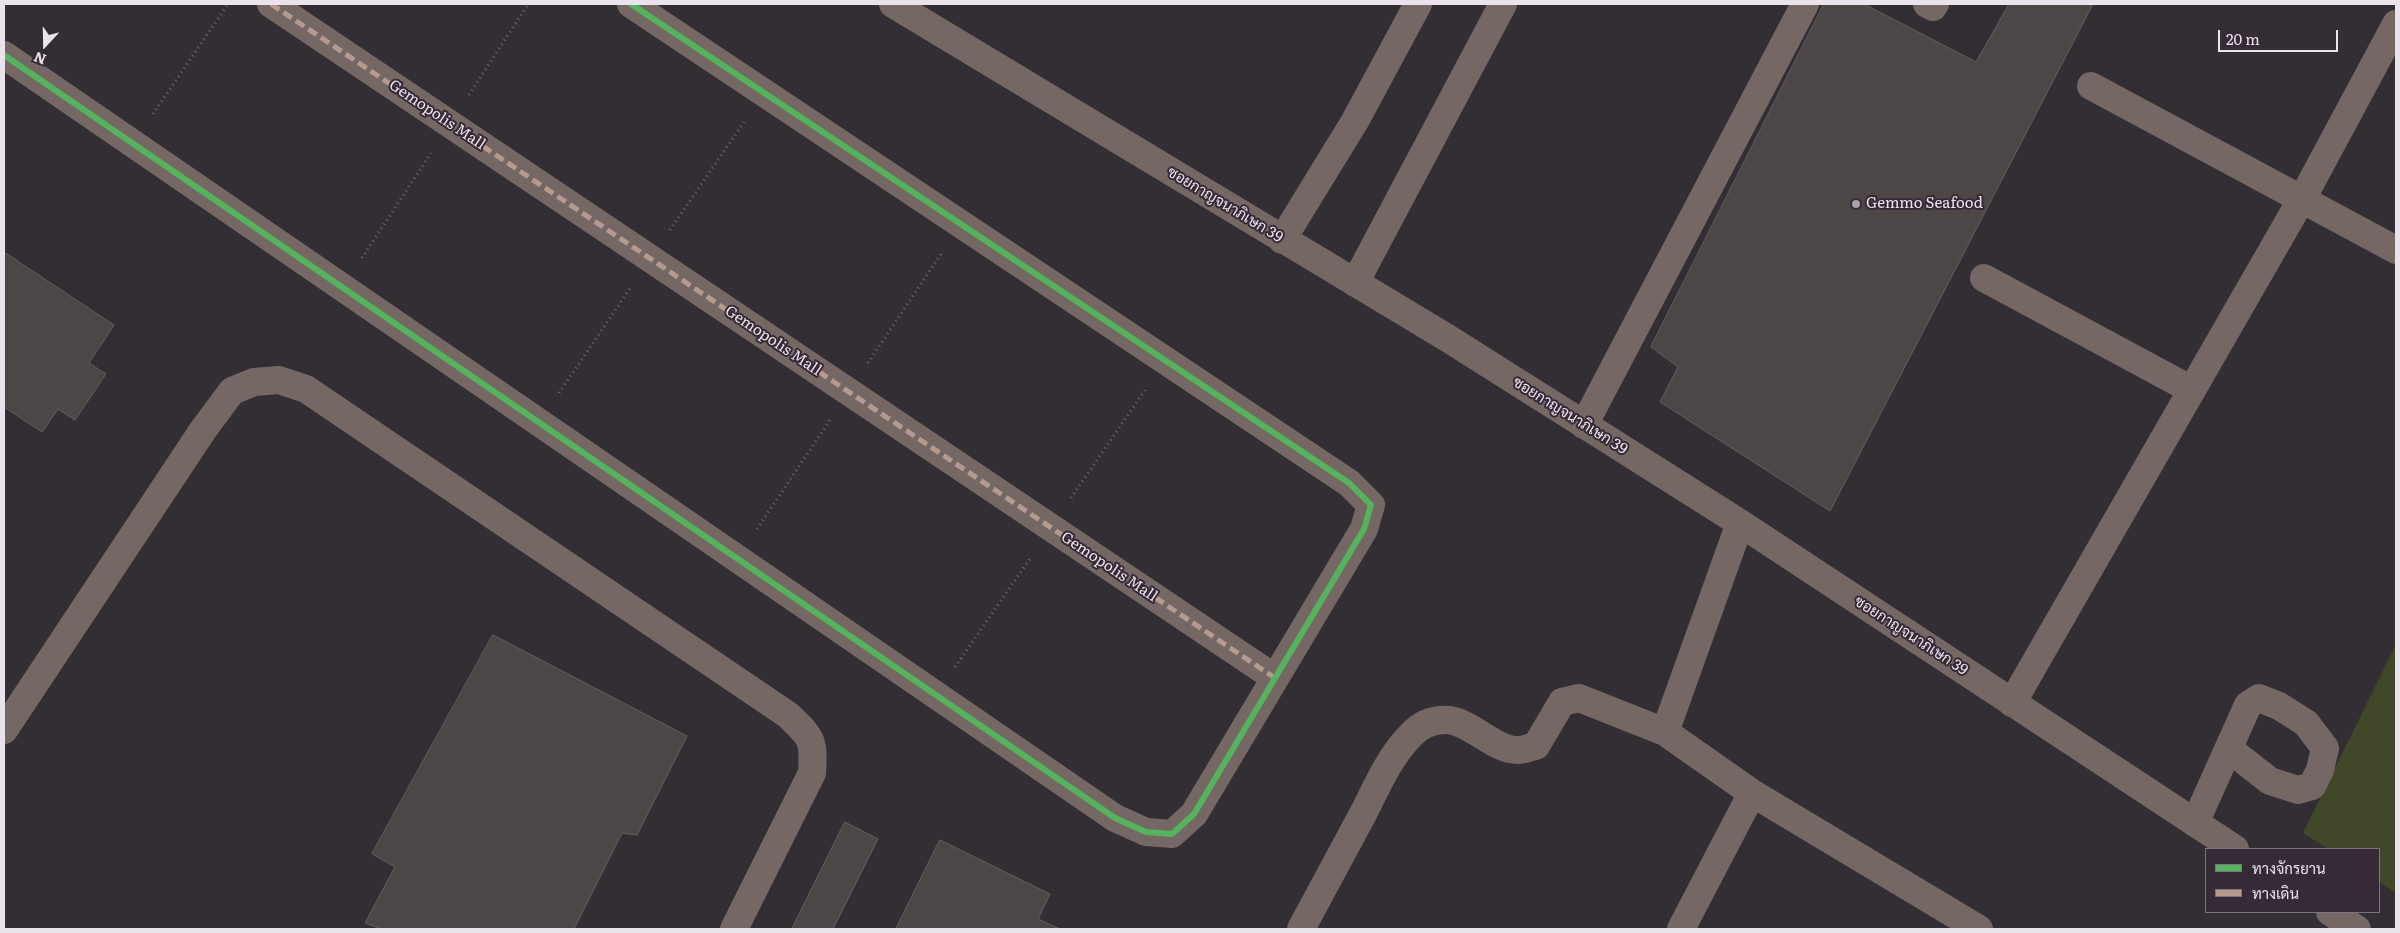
<!DOCTYPE html>
<meta charset="utf-8">
<style>
body{margin:0}
#map{position:relative;width:2400px;height:933px;overflow:hidden;background:#332d34;font-family:Literata,Sarabun,serif}
canvas{display:block}
.frame{position:absolute;inset:0;border:5px solid #ebe3ec;pointer-events:none}
.legend{position:absolute;left:2205px;top:848px;width:175px;height:65px;box-sizing:border-box;background:#362a37;border:1px solid #7e747f;margin:0;padding:6px 9px;list-style:none;font-size:15px;color:#ebe3ec}
.legend li{display:flex;align-items:center;gap:10px;height:25px}
.legend b{width:25px;border:1px solid #7e747f}
.north{position:absolute;left:20px;top:20px;width:50px;height:50px;-webkit-text-stroke:4px #362a37;paint-order:stroke;rotate:201deg;font-size:14px;font-weight:700;line-height:20px;text-align:center;color:#ebe3ec}
.north::after{content:'';display:block;margin:auto;width:18px;height:22px;background:#ebe3ec;clip-path:polygon(50% 0,100% 100%,50% 72%,0 100%)}
.scale{position:absolute;left:2218px;top:30px;width:120px;height:22px;box-sizing:border-box;border:2px solid #ebe3ec;border-top:0;padding-left:6px;font-size:15px;line-height:18px;white-space:nowrap;color:#ebe3ec;-webkit-text-stroke:4px #362a37;paint-order:stroke}
</style>
<div id="map">
<canvas width="2400" height="933"></canvas>
<div class="frame"></div>
<ul class="legend">
<li><b style="height:6px;background:#56b35d"></b>ทางจักรยาน</li>
<li><b style="height:6px;background:#b69a8f"></b>ทางเดิน</li>
</ul>
<div class="north">N</div>
<div class="scale">20 m</div>
</div>
<script>
const g = document.querySelector('canvas').getContext('2d');
g.lineJoin = 'round';
function fill(path, color) { g.fillStyle = color; g.fill(path, 'evenodd'); }
function strokePath(path, color, width, dash) { g.strokeStyle = color; g.lineWidth = width; g.lineCap = dash ? 'butt' : 'round'; g.setLineDash(dash || []); g.stroke(path); }
function drawText(font, color, halo, rows, align = 'center') {
  g.font = font + ' Literata,Sarabun,serif'; g.lineWidth = 4; g.setLineDash([]); g.textBaseline = 'middle'; g.strokeStyle = halo; g.fillStyle = color; for (const [text, x, y, turn = 0] of rows) {
    g.save(); g.translate(x, y); g.rotate((+turn || 0) * Math.PI / 180); g.textAlign = isNaN(turn) ? turn : align; if (halo) g.strokeText(text, 0, 0); g.fillText(text, 0, 0); g.restore();
  }
}
fill(new Path2D(`
 M2396 644V893L2379 882V849H2328L2303 833Z`), '#414829');
const building = new Path2D(`
 M1824 4H1864L1976 62 2009 4H2093L1830 511 1660 402 1678 367 1651 347Z
 M4 252 114 325 89 363 106 374 75 420 58 409 42 432 4 407Z
 M493 635 687 736 637 835 622 833 574 929H381L365 923 395 867 372 854Z
 M845 822 878 839 833 929H792Z
 M940 840 1050 894 1038 919 1060 929H896Z`);
fill(building, '#4c4647');
strokePath(building, '#645f5f', 1);
strokePath(new Path2D(`
 M469 95 528 4
 M153 114 228 4
 M670 230 744 122
 M362 258 431 153
 M868 363 941 254
 M559 393 631 287
 M1071 498 1145 390
 M757 529 830 420
 M955 667 1031 557`), '#726868', 3, [1, 4]);
strokePath(new Path2D(`
 M271 4 1275 678
 M893 4 1449 339 1740 523 2235 849
 M1927 4 1933 7 1935 4
 M4 55 1115 818 1146 832 1172 834 1194 814 1364 529 1371 505 1349 483 631 4
 M2091 86 2396 250
 M1282 240 1355 121 1418 4
 M1984 278 2192 390
 M1355 283 1503 4
 M1584 425 1805 4
 M1740 523 1665 732 1752 793 1979 929
 M2012 703 2308 188 2396 24
 M4 730 203 430 232 391 254 382 279 380 306 389 788 715C812 738 814 739 812 773L734 929
 M2195 823 2248 705 2259 698 2279 706 2306 723 2325 748 2320 770 2312 786 2298 790 2270 781 2229 749
 M2330 912 2357 929
 M1301 929C1322 890 1343 851 1364 812 1377 786 1390 756 1411 735 1421 724 1434 719 1449 720 1472 723 1496 751 1518 750 1524 750 1530 747 1536 746L1562 702 1579 698 1665 732
 M1681 929 1752 793`), '#756864', 28);
strokePath(new Path2D(`
 M271 4 1275 678`), '#b69a8f', 5, [10, 5]);
strokePath(new Path2D(`
 M4 55 1115 818 1146 832 1172 834 1194 814 1364 529 1371 505 1349 483 631 4`), '#56b35d', 6);
for (const [x, y, r, color] of [
 [1856,204,5,"#aba3ac"]
]) { const dot = new Path2D(); dot.arc(x, y, r, 0, 2 * Math.PI); g.fillStyle = color; g.fill(dot); strokePath(dot, '#362a37', 2); }
drawText('15px', '#ebe3ec', '#362a37', [
 ["Gemopolis Mall",437,115,34],
 ["ซอยกาญจนาภิเษก 39",1225,205,31],
 ["Gemopolis Mall",773,341,34],
 ["ซอยกาญจนาภิเษก 39",1570,416,32],
 ["Gemopolis Mall",1109,567,34],
 ["ซอยกาญจนาภิเษก 39",1911,636,33]
]);
drawText('15px', '#ebe3ec', '#362a37', [
 ["Gemmo Seafood",1866,204]
], 'left');
</script>
